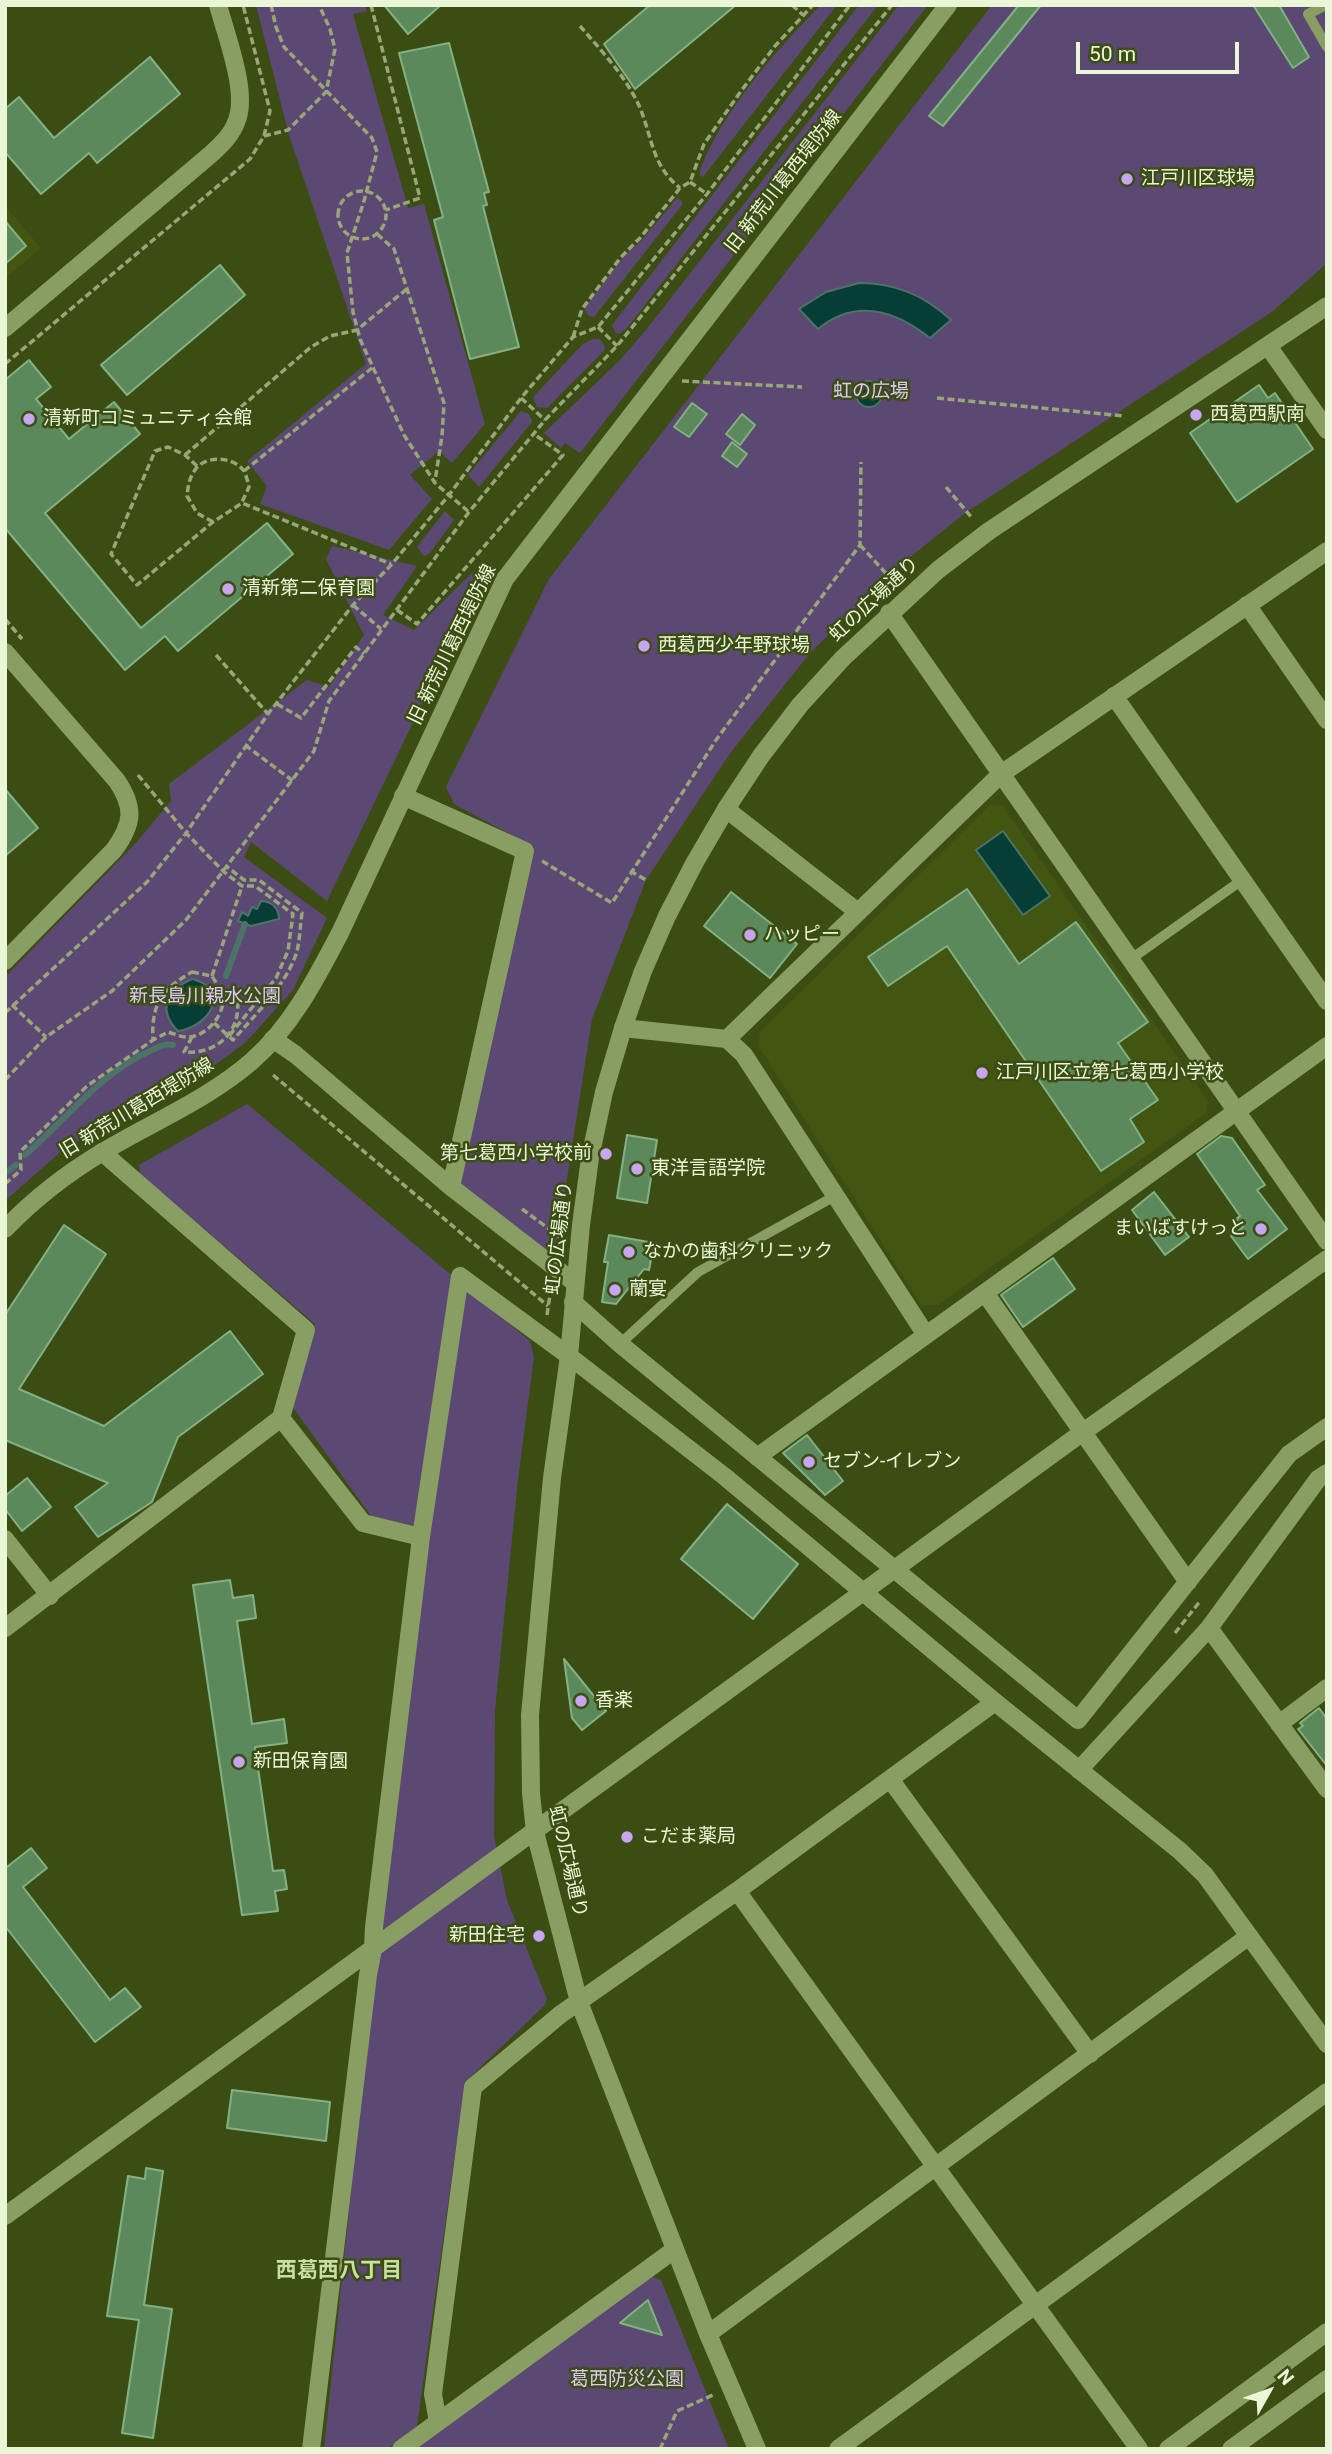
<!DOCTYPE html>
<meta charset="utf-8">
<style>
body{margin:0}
#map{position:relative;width:1332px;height:2454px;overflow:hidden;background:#3c4d13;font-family:Roboto,sans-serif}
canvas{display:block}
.frame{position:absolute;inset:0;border:7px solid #eaf6d7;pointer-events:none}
.north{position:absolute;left:1234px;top:2356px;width:70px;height:70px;-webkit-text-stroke:5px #3c4d13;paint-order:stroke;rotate:50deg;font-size:19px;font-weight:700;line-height:28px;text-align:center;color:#eaf6d7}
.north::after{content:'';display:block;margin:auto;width:24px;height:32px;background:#eaf6d7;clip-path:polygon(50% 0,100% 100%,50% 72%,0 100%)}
.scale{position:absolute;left:1076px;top:42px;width:163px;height:32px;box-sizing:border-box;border:4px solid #eaf6d7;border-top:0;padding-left:9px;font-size:21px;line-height:24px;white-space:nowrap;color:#eaf6d7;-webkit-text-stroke:5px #3c4d13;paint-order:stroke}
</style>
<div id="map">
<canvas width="1332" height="2454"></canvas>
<div class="frame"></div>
<div class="north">N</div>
<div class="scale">50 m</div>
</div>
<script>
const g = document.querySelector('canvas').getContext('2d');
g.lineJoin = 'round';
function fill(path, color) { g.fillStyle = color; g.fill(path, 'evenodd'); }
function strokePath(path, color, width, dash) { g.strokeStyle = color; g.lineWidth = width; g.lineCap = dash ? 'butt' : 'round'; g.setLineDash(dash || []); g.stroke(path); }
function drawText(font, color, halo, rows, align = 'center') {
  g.font = font + ' Roboto,"Noto Sans JP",sans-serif'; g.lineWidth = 5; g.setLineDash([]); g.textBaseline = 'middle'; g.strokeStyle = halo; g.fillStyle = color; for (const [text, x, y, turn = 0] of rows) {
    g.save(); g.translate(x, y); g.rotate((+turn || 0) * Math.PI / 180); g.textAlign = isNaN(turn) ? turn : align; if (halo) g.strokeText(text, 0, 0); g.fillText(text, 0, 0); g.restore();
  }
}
fill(new Path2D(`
 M5 206 41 248 5 278Z
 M990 805 1003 806 1208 1101 1206 1113 938 1305H921L758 1045 760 1032Z`), '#425611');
fill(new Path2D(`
 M256 5H365L367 11 353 14 408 208 424 204 485 424 452 463 439 451 410 475 432 499 389 550 260 504 267 486 247 461 366 364 289 135Z
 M821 5H837L703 177 700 175V170C721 113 778 48 821 5Z
 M859 5H878L627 328 619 334 616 333 612 326 615 321Z
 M899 5H928L580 453 565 443 561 448 544 433 620 360 646 330Z
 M992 5H1321L1327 16V263L1273 311 965 513 894 570 810 653 731 752 646 880 592 1019 558 1236 552 1255 452 1187 534 847 454 804 446 787 549 579Z
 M677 198 682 201V205L594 317 589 316 585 310 586 306 625 255 642 240Z
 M593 339H600L605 347 604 351 547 408 537 407 533 398 535 395 583 344Z
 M521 411 529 414 532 422 479 487 468 475Z
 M445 511 454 520 430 553 424 556 417 547Z
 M332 546 417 566 383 615 414 630 474 571 483 577 327 901 251 842 244 857 327 918 293 990 246 1042 196 1079 65 1148 5 1201V977L136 843 171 801 169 784 307 680 329 687 364 635 326 559Z
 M247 1104 530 1341 534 1357 518 1479 495 1710 494 1836 507 1900 547 1999 544 2006 465 2082 417 2426 387 2449H324L374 1973 425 1528 371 1516 292 1406 315 1324 140 1174 139 1165Z
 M650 2276 661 2280 729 2449H416Z`), '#5c4973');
const water = new Path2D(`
 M859 283C895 283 924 295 951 320L930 338C895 310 855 298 818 329L799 309 826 292Z
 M856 394a13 13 0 1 1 26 0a13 13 0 1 1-26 0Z
 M1003 831 1050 896 1023 915 976 850Z
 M261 901C271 901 279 908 279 919L251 926 238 921 242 912 248 916 252 907 257 909Z
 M192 979C233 989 209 1027 178 1031 157 1010 167 990 192 979Z`);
fill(water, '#073d37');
strokePath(water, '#4b7467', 2);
strokePath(new Path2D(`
 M226 976 245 924
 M25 1155C66 1120 98 1075 148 1052 157 1048 163 1043 173 1045
 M5 1173 16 1165`), '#4b7467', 6);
const building = new Path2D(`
 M384 5H441L408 34Z
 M650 5H736L635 89 604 44Z
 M1019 5H1041L943 126 929 116Z
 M1253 5H1279L1309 57 1293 68Z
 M449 43 489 192 484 193 487 205 483 206 519 347 470 359 434 220 443 217 399 53Z
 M150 57 180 94 97 163 89 153 41 194 5 152V109L19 97 54 138Z
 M5 221 26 246 5 264Z
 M220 265 245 295 127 395 101 365Z
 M29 360 51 387 36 399 69 439 114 402 140 434 45 513 141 628 267 523 293 554 178 651 165 636 125 670 5 528V380Z
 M1259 385 1268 398 1275 393 1313 449 1237 502 1190 433Z
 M692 403 707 414 689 437 674 427Z
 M742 414 755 425 740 445 726 434Z
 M732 442 747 454 737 467 722 456Z
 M5 789 38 828 5 856Z
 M967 889 1019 964 1076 922 1148 1022 1118 1043 1158 1100 1130 1119 1144 1142 1101 1171 947 946 888 986 868 957Z
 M731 892 797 944 770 978 704 926Z
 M627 1135 657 1140 647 1203 617 1198Z
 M1221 1136 1232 1138 1265 1185 1257 1190 1287 1229 1248 1259 1231 1236 1243 1227 1236 1219 1240 1216 1197 1154Z
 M1154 1192 1189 1237 1165 1255 1132 1210Z
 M64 1225 106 1254 19 1389 104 1426 230 1331 263 1374 178 1437 152 1502 98 1537 75 1507 108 1483 5 1440V1315Z
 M609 1235 654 1243 649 1270 644 1269 616 1304 602 1302 608 1262H604Z
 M1053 1258 1075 1289 1023 1327 1001 1295Z
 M807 1435 843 1481 825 1495 783 1453Z
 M27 1478 51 1507 22 1531 5 1509V1496Z
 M727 1504 798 1564 753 1619 681 1559Z
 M230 1580 233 1598 253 1595 256 1618 237 1621 252 1724 284 1719 287 1743 255 1747 273 1871 284 1870 287 1889 275 1891 278 1911 242 1915 193 1585Z
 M564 1659 606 1711 582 1730 572 1718Z
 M1319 1708 1327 1719V1766L1298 1729 1303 1726 1300 1723Z
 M31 1848 47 1868 23 1887 110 2000 125 1988 141 2007 95 2042 5 1926V1864L7 1867Z
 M232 2090 330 2102 326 2141 227 2128Z
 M146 2168 163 2171 144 2305 172 2309 153 2438 122 2433 139 2320 107 2316 128 2176 145 2179Z
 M648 2300 662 2335 620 2323Z`);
fill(building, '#5b895c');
strokePath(building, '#82b283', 2);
strokePath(new Path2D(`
 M271 5 276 27 284 47 372 138 377 152 364 201 347 253 353 312 360 339 404 435 435 483 469 512
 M371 5 420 198 386 210
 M792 5 803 15
 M580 26C598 47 619 69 633 94 653 127 647 162 680 188
 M264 136 288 130 326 92 335 49 330 29 319 5
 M690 182 707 194
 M338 215a24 24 0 1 1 48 0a24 24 0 1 1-48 0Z
 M377 234 394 249 444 403 442 436 435 481
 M598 327 617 346
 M573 337 582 309 621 257 640 238 680 188 690 182 704 144 741 91 775 46 813 5
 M5 364 250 159 264 136 270 111 243 5
 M682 381 802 387
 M521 398 545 420
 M937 398 1124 416
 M185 455 311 347 330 336 357 330 408 288
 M197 466 185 455 168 447 155 451 111 554 137 585 213 522 242 503 391 564
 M244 471 372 368
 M946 487 972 518
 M213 522 197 513 187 496C188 487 189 478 195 470 205 455 233 456 244 471 246 475 248 482 249 487L242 502
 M860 545 893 581
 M353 605 381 629
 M397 610 417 624 563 455 534 434
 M5 619 22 639
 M216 655 268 714
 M277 704 301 718 356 647 364 654
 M245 745 293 781
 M138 775 186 833 223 871 242 886H255L293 914 288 951 276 978 229 1036
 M542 861 612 903 716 740 860 545 861 462
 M630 871 648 881
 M192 972 212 976C215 982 222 989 223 996 225 1014 208 1035 190 1037 182 1038 175 1034 168 1032L153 1040C151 1004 162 989 192 972Z
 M212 976 242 886
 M12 1005 46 1037
 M5 1013 147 882 186 833 268 714 353 605 392 564 449 495 521 398 573 337 598 327 707 194 850 5
 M214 1023 233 1040C254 1016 288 983 297 951 300 939 300 926 302 913L259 880H244L226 866
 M192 1037 184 1052C220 1055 245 1027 236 992L223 994
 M273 1075 548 1306
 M5 1080 46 1037 112 991 186 920 314 751 329 701 469 512 545 420 617 346 892 5
 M5 1184 21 1170 20 1152 87 1086 153 1040
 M522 1209 560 1237
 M547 1315 551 1288
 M1175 1633 1201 1600
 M660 2449 677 2411 713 2395`), '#98a67a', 3.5, [7, 3.5]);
strokePath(new Path2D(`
 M1326 5 1308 14 1327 47
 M1131 959 1242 880
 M620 1344 698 1272 835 1196`), '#899e63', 10);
strokePath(new Path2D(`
 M1247 605 1327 720
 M1114 696 1327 1001
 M403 796 525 851 451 1187
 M726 809 858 912
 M623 1028 727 1039 744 1055 926 1335
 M273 1039 296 1055 451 1187 575 1283
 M102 1152 306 1330 281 1418 363 1523 421 1537
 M985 1293 1188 1582
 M573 1302 620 1344 1078 1720 1289 1454 1327 1427
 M757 1457 1327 1046
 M5 1539 50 1596
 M1209 1628 1327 1789
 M1279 1724 1327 1688
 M1079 1770 1209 1628 1318 1479 1327 1473
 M890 1779 1090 2054
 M737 1891 1139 2449
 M373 1949 374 1927 421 1537 460 1276 569 1356
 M708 2334 1249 1936
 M438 2422 433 2394 473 2087 561 2014 737 1891 995 1702
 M401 2449 674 2250
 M838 2449 1327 2092`), '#899e63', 18);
strokePath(new Path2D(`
 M5 328 210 155C221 145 232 135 237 120 248 91 226 35 218 5
 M1268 346 1327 430
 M889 613 1327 1241
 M5 652 117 781C135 808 133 824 114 850L5 961
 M727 1039 1001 774 1327 551
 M5 1229C34 1199 66 1174 101 1153 152 1122 207 1100 252 1061 291 1027 316 979 340 933L505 579 948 5
 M569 1356 724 1476 995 1702 1180 1851 1205 1875 1327 2044
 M5 1628 281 1418
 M5 2216 1083 1432 1327 1259
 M311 2449 368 1975 373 1949
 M757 2449 708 2334 579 2002 535 1832 531 1793 530 1715 552 1478 569 1356 581 1225 590 1158 604 1092 623 1028 643 971 667 916 695 862 726 809 761 756 800 705 843 658 938 570 989 531 1327 306
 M1168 2449 1327 2332
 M1231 2449 1327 2379`), '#899e63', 18);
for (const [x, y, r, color] of [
 [1127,179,7,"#c7a6ef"],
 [1196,415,7,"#c7a6ef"],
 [29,419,7,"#c7a6ef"],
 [228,589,7,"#c7a6ef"],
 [644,646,7,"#c7a6ef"],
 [750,935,7,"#c7a6ef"],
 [982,1073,7,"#c7a6ef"],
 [606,1154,7,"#c7a6ef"],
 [637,1169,7,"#c7a6ef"],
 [1261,1229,7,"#c7a6ef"],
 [629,1252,7,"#c7a6ef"],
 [615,1290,7,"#c7a6ef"],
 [809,1462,7,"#c7a6ef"],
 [581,1701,7,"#c7a6ef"],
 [239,1762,7,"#c7a6ef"],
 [627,1837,7,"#c7a6ef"],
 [539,1936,7,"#c7a6ef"]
]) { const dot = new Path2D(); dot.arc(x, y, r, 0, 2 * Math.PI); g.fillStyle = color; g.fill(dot); strokePath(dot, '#3c4d13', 2.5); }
drawText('19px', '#eaf6d7', '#3c4d13', [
 ["江戸川区球場",1141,179],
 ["西葛西駅南",1210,415],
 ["清新町コミュニティ会館",43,419],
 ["清新第二保育園",242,589],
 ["西葛西少年野球場",658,646],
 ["ハッピー",764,935],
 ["江戸川区立第七葛西小学校",996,1073],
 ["第七葛西小学校前",592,1154,"right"],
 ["東洋言語学院",651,1169],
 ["まいばすけっと",1247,1229,"right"],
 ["なかの歯科クリニック",643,1252],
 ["蘭宴",629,1290],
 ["セブン-イレブン",823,1462],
 ["香楽",595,1701],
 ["新田保育園",253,1762],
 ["こだま薬局",641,1837],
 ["新田住宅",525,1936,"right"]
], 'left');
drawText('19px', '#eaf6d7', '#3c4d13', [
 ["旧 新荒川葛西堤防線",784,182,-52],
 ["虹の広場通り",875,600,-43],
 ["旧 新荒川葛西堤防線",453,645,-64],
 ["旧 新荒川葛西堤防線",137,1109,-31],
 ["虹の広場通り",560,1238,-83],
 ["虹の広場通り",567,1862,77]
]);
drawText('19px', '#dec9fb', '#3c4d13', [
 ["虹の広場",871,392],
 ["新長島川親水公園",205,997],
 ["葛西防災公園",627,2380]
]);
drawText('bold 21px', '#c8dfa1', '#3c4d13', [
 ["西葛西八丁目",339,2272]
]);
</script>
